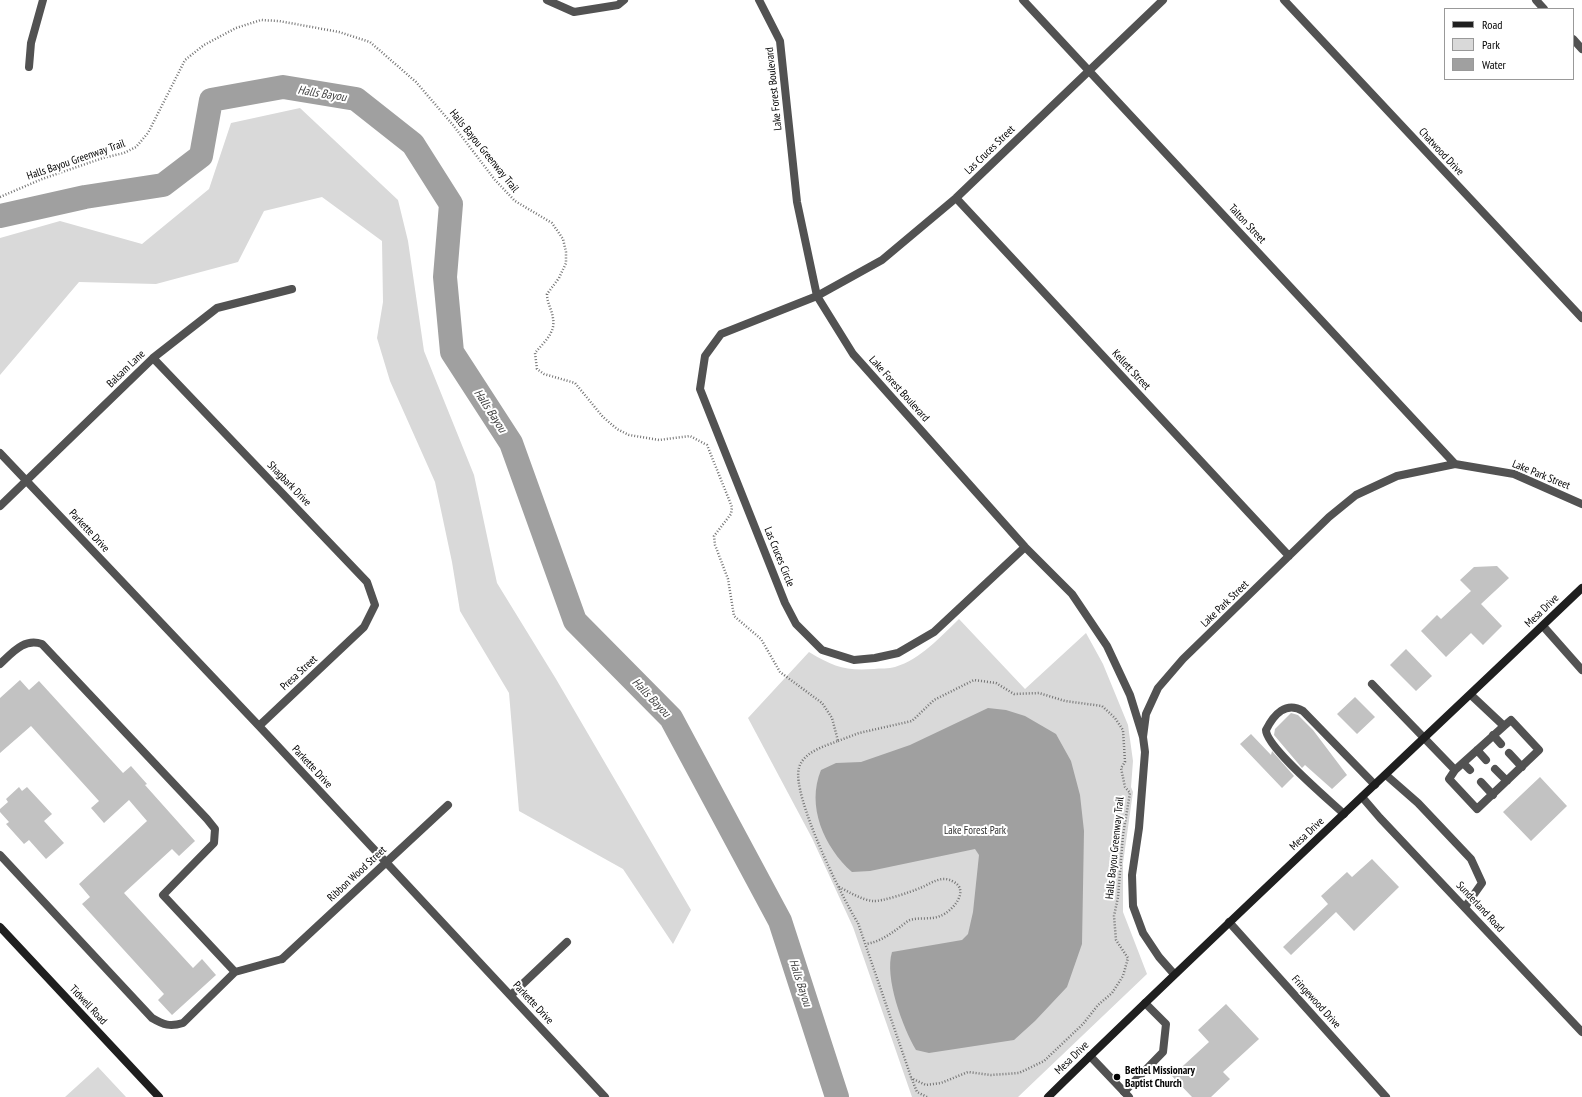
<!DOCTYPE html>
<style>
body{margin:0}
#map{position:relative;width:1582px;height:1097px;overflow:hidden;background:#fff;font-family:"PT Sans Narrow",sans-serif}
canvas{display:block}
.legend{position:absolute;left:1444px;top:8px;width:130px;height:72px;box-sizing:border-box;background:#fff;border:1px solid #999;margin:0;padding:5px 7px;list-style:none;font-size:12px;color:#000}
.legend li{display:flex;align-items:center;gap:8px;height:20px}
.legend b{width:20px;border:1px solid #999}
</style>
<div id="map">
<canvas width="1582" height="1097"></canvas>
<ul class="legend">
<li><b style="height:5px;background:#1f1f1f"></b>Road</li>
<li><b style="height:11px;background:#d9d9d9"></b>Park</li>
<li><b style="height:11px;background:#a0a0a0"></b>Water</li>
</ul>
</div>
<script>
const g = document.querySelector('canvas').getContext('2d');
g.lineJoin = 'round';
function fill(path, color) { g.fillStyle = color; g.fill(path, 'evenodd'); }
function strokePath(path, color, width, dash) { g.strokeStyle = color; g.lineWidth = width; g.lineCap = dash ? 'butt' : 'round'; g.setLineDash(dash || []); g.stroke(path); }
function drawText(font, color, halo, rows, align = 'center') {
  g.font = font + ' "PT Sans Narrow",sans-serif'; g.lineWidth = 4; g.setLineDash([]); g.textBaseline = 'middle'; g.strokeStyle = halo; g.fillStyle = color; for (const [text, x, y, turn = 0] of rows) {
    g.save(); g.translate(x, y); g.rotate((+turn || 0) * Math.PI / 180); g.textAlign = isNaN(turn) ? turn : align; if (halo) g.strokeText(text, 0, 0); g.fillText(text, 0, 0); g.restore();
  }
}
fill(new Path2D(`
 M300 108 398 200 408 241 424 351 474 475 497 583 556 679 691 910 673 944 623 869 519 811 509 693 460 611 452 562 435 482 390 381 377 338 383 302 382 241 322 197 264 211 238 262 156 284 79 282 0 375V238L60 221 142 244 209 189 231 123Z
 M959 619 1025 689 1086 633 1103 664 1128 725 1133 761 1131 787 1133 792 1123 863V912L1147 974 1018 1097H912L853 927 812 838 748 718 809 652C834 667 845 671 874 669 880 668 889 669 895 667 921 659 940 637 959 619Z
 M98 1067 126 1097H65Z`), '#d9d9d9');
fill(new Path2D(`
 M988 708 1006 710 1025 716 1056 734 1071 761 1080 795 1084 831 1082 944 1067 987 1035 1021 1014 1040 929 1053 916 1050C903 1028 884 977 892 952L962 940 968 934 973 912 979 855 975 849 870 871 852 872C824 847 806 806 821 770L836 763 861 762 910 745Z`), '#a0a0a0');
strokePath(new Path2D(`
 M0 216 85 197 163 185 201 156 211 100 283 87 356 99 413 144 451 204 445 277 452 352 511 443 575 621 671 718 780 921 837 1097`), '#a0a0a0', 24);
fill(new Path2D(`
 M1497 566 1509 578 1481 604 1502 626 1483 645 1471 633 1446 657 1421 631 1437 615 1441 619 1471 591 1460 580 1474 567Z
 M1406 649 1432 676 1416 691 1390 665Z
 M20 680 29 690 39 681 123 773 131 766 147 784 145 785 195 841 179 856 172 849 124 893 193 968 202 959 216 975 172 1015 158 1000 164 994 82 904 90 897 79 884 147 821 129 800 104 823 91 808 99 801 31 726 0 753V698Z
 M1355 697 1375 717 1357 734 1337 714Z
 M1291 713 1298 715 1313 730 1347 775 1332 789 1305 765 1302 768 1274 735 1275 729Z
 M1251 734 1271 755 1272 751 1294 776 1282 788 1240 744Z
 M1540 777 1567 806 1531 841 1503 812Z
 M19 787 22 791 27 787 52 814 44 821 64 843 46 859 29 840 24 844 6 824 9 822 0 812V809L8 802 6 799Z
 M1372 859 1399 887 1354 931 1336 912 1291 955 1283 947 1328 904 1321 896 1347 872 1352 877Z
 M1226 1004 1259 1039 1223 1072 1230 1079 1211 1097H1192L1172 1076 1209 1042 1198 1030Z`), '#c2c2c2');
strokePath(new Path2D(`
 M0 197 42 179 103 158 124 153 136 147 148 133 185 60 204 45 236 28 261 20 279 21 339 32 370 42 416 82 453 125 495 180 515 201 552 223 563 239 566 252V263L559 278 547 294C547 303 552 310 553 318 556 333 543 343 535 353L537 369 544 374 575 383 603 417 617 429 629 435 659 440 690 436 707 445 732 507 731 514 714 536 715 545 728 579 734 616 761 639 780 672 822 703 832 718 838 741C825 746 803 752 799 768 791 794 842 898 858 923L911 1077 917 1092 927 1097
 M838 741 859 733 912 721 934 700 974 680 996 683 1014 694 1039 693 1065 701 1102 706 1115 718 1123 730 1125 762 1121 768 1125 787 1130 793 1123 835 1118 897 1114 916 1116 940 1128 958 1123 976 1112 993 1098 1005 1083 1024 1044 1061 1019 1073 991 1075 968 1072 941 1083 926 1085 911 1078
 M839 887C849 892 862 900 873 901 881 902 911 892 920 888 931 884 941 874 954 882 970 891 952 912 940 916 931 920 920 917 910 920 907 921 903 925 900 927 889 935 879 942 866 944`), '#747474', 2.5, [1, 2]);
strokePath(new Path2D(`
 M0 664C13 652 24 638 42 644L207 819 215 829 214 843 163 895 235 972 183 1023C170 1027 164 1025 152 1018L0 855
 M1372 684 1455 770 1504 726 1471 695
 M1493 735 1501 744
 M1477 750 1486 760
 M1509 753 1522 767
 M1463 763 1470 770
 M1495 769 1507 781
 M1455 770 1449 779 1477 809 1539 750 1511 720 1504 726
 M1386 775 1418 803 1471 859 1482 883 1465 907
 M1481 782 1493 795
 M1344 814C1329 800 1266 747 1266 730 1274 714 1286 701 1303 711L1375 785
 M235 972 282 959
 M1124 1092 1163 1052 1166 1024 1145 1003`), '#525252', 8);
strokePath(new Path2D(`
 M547 0 574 12 618 5 624 0
 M759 0 780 41 797 202 817 296 853 354 1025 547 1072 594 1107 646 1130 695 1143 737
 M1023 0 1455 464
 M1284 0 1582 318
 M1536 0 1544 9
 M1573 39 1582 49
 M29 67 31 43 43 0
 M956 198 1289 556
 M153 358 367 582 375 605 364 627 259 726
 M0 453 259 726 605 1097
 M0 506 153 358 217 308 292 289
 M1025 547 934 632 898 653 875 658 854 660 822 650 796 624 785 603 700 389 705 356 721 334 817 296 882 260 956 198 1163 0
 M1543 626 1582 670
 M1362 797 1380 818 1582 1032
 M1229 922 1386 1097
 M282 959 448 805
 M1174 974 1159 957 1143 933 1133 906 1132 875 1139 828 1145 752 1143 737 1146 714 1158 688 1183 659 1329 517 1356 495 1397 476 1455 464 1514 474 1582 504
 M511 995 567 942
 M1090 1056 1129 1097`), '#525252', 8);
strokePath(new Path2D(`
 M0 927 159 1097
 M1048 1097C1224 925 1404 758 1582 588`), '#1f1f1f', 8);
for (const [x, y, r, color] of [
 [1117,1077,4,"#000"]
]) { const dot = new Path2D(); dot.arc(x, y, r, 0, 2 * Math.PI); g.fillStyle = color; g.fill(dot); strokePath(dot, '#fff', 1.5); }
drawText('11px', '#000', '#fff', [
 ["Lake Forest Boulevard",774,89,-96],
 ["Las Cruces Street",990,150,-44],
 ["Halls Bayou Greenway Trail",484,151,51],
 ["Chatwood Drive",1441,152,47],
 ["Halls Bayou Greenway Trail",76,160,-19],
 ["Talton Street",1247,224,47],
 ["Balsam Lane",126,369,-44],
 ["Kellett Street",1131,370,47],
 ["Lake Forest Boulevard",899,389,48],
 ["Lake Park Street",1541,475,22],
 ["Shagbark Drive",289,484,46],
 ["Parkette Drive",89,531,47],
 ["Las Cruces Circle",779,557,68],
 ["Lake Park Street",1225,604,-44],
 ["Mesa Drive",1542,611,-44],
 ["Presa Street",299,673,-43],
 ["Parkette Drive",312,767,47],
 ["Mesa Drive",1307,834,-43],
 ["Halls Bayou Greenway Trail",1115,848,-84],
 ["Ribbon Wood Street",357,874,-43],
 ["Sunderland Road",1480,907,47],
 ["Fringewood Drive",1316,1002,48],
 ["Parkette Drive",533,1003,47],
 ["Tidwell Road",88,1005,47],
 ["Mesa Drive",1072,1058,-44]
]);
drawText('11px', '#303030', '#fff', [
 ["Lake Forest Park",975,831]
]);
drawText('bold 11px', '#000', '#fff', [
 ["Bethel Missionary",1125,1071],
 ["Baptist Church",1125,1084]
], 'left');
drawText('italic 12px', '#414141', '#fff', [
 ["Halls Bayou",322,94,9],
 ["Halls Bayou",490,411,57],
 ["Halls Bayou",651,698,46],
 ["Halls Bayou",800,983,72]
]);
</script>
